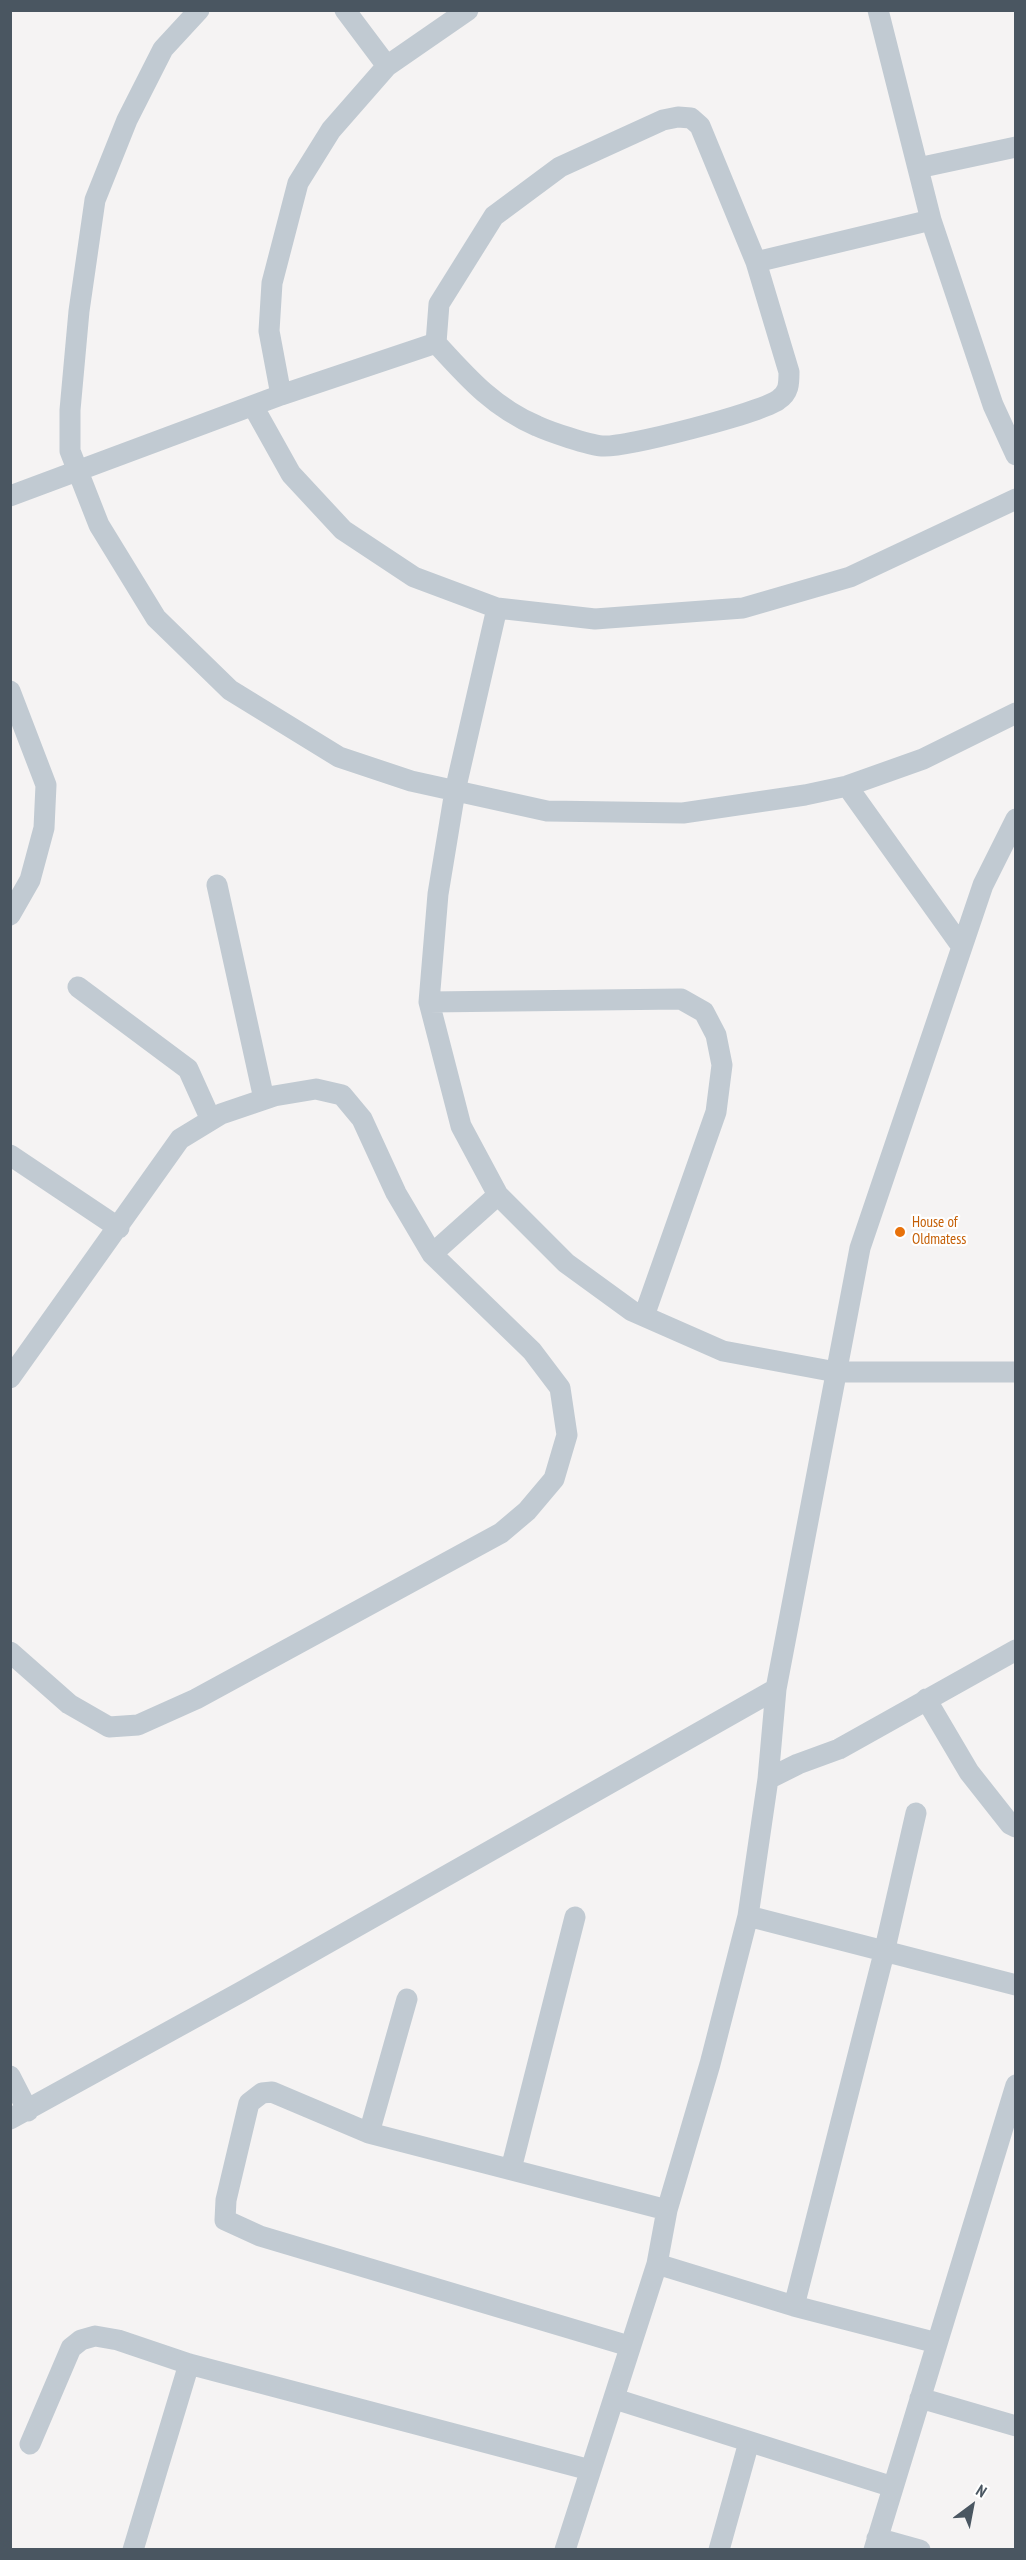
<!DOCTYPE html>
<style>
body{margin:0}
#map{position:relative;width:1026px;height:2560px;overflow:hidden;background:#f5f3f3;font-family:"PT Sans Narrow",sans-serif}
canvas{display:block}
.frame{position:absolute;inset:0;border:12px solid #4a5661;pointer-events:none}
.north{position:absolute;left:942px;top:2476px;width:60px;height:60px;-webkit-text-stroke:4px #fff;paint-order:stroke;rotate:32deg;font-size:16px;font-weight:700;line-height:24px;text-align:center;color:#4a5661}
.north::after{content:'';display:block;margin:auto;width:21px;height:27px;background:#4a5661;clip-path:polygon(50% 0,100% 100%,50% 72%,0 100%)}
</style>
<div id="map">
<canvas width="1026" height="2560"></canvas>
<div class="frame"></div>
<div class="north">N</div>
</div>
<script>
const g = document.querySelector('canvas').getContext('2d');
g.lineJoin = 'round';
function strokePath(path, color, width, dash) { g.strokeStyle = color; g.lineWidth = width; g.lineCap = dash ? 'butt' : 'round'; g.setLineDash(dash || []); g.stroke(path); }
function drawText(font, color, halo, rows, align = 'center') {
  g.font = font + ' "PT Sans Narrow",sans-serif'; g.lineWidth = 4.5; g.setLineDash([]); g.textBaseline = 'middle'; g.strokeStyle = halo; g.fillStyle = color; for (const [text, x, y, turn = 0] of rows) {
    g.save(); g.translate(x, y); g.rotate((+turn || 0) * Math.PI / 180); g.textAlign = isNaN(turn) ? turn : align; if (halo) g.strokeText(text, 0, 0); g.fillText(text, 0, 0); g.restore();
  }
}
strokePath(new Path2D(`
 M199 10 163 49 127 120 95 200 79 311 70 410V451L99 525 156 618 230 690 339 757 411 781 547 811 683 813 805 795 847 786 923 759 1016 713
 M345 10 387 66
 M878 10 931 220 993 405 1016 455
 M678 117 691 118 700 126 756 262 789 372C789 384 789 393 778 400 760 413 625 448 602 446 589 445 550 432 537 426 493 407 467 377 436 343L439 304 494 216 560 167 663 120Z
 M918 168 1016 147
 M756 262 931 220
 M281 395 269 331 272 283 298 183 331 130 387 66 468 10
 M253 406 291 474 343 530 414 577 497 608 595 619 743 608 850 577 1016 499
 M10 496 281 395 436 343
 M497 608 455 791 438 894 429 1002 461 1126 498 1195 566 1263 632 1311 723 1351 836 1372H1016
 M10 691 46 785 44 828 30 880 10 915
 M847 786 962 947
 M217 885 264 1099
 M78 987 188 1069 211 1120
 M429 1002 681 999 704 1012 716 1035 722 1065 716 1112 644 1316
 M10 1155 119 1228
 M432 1254 498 1195
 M10 1378 180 1139 221 1114 274 1096 316 1089 342 1095 362 1119 396 1193 432 1254 532 1351 560 1388 567 1435 554 1479 527 1511 501 1533 196 1699 138 1725 109 1727 69 1704 10 1652
 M926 1699 969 1772 1010 1824 1016 1827
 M768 1779 798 1764 839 1749 1016 1650
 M748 1916 1016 1985
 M10 2076 28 2111
 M10 2119 241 1992 776 1689
 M369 2133 407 1999
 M511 2169 575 1917
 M657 2264 794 2306 937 2343
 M794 2306 884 1953 916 1813
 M629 2346 260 2236 225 2220 226 2200 249 2103 262 2093 272 2092 369 2133 667 2210
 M920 2398 1016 2426
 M615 2399 893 2487
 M30 2444 71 2348 81 2340 95 2336 118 2340 189 2364 590 2470
 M877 2538 920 2550
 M133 2550 189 2364
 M565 2550 657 2264 667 2210 710 2064 748 1916 768 1779 776 1689 860 1248 983 885 1016 819
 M719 2550 749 2442
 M874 2550 1016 2085`), '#c1cad2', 21);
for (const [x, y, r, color] of [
 [900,1232,6,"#e8710a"]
]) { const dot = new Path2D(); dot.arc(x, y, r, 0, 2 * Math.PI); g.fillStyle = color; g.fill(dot); strokePath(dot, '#fff', 2); }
drawText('15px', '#c56008', '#fff', [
 ["House of",912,1223],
 ["Oldmatess",912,1240]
], 'left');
</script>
